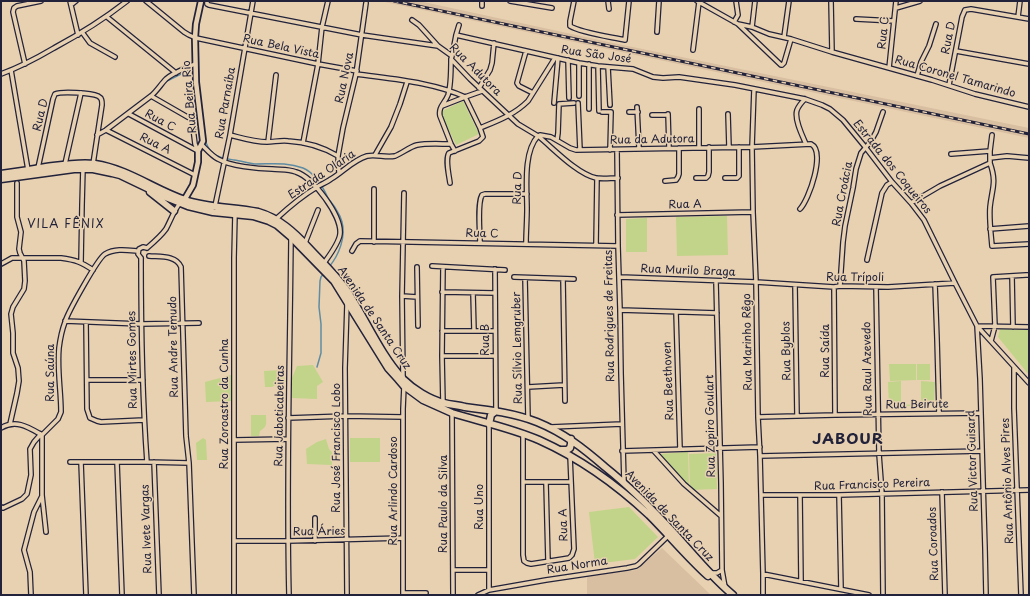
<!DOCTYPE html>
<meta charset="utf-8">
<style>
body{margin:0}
#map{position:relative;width:1030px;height:596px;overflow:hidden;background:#e8d1b1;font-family:"Playpen Sans",sans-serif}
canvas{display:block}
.frame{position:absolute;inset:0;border:2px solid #22223b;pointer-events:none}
</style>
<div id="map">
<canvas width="1030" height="596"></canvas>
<div class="frame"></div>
</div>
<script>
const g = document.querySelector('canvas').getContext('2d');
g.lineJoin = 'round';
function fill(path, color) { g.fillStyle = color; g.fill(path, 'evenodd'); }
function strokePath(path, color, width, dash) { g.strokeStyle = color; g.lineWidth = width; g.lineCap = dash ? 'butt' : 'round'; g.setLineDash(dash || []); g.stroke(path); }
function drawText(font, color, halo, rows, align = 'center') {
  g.font = font + ' "Playpen Sans",sans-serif'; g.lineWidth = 3; g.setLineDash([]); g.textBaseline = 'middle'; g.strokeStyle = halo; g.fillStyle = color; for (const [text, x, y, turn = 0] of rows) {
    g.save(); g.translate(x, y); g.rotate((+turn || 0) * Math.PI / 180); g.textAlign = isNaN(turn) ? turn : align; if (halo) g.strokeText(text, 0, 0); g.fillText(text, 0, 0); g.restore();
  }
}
fill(new Path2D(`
 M380 1H419L618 44 1029 128V138Z
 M662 548 711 595H587V576L636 570Z`), '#d9bfa1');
fill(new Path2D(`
 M463 101 479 134 456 145 440 112Z
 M727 216 728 255 677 256 676 217Z
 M647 218V252H626V219Z
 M1000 329 1029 330V375L998 337Z
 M889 364H916V380L890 381Z
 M917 364H930V380H917Z
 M313 365 323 382 317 386V399L292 398V378L297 366Z
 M283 370V375L286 382 278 381 277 384 272 387H265L264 371Z
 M231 375 232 401 206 402 205 382Z
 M901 381V405L921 404V381L935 382 934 405 889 407 888 382Z
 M251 415H266C266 424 268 426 260 431L259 436H251Z
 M203 438 206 440 207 460H197L196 443Z
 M350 438H380V462H350Z
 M326 439 329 449 332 452V465L307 464 306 449 317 442Z
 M688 452 689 487 663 459 660 454Z
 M716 453 717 489 690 490 689 454Z
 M629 507 658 537 635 559 595 564 589 512Z`), '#c2d489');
strokePath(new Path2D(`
 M167 81 189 70
 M205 138C206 144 209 150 214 154 219 158 227 159 234 160 241 161 248 163 255 164 272 164 287 162 303 168 315 173 323 187 328 198 331 203 335 206 337 211 339 214 341 218 342 222 346 237 339 255 329 267
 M317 367 321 353V324L319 307 320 281 321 277 324 273`), '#5f8ca2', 1.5);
const minor = new Path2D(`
 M70 1 78 35
 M146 1 184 32 189 35 196 38 318 64 357 71
 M207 1V4L209 5 362 35 438 46
 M510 1 552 8
 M574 1 570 21V26C581 33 612 37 625 40
 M608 1 609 9
 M697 1 738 24 781 65H782L784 63 791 39
 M831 1 832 52
 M71 5 76 1
 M482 6V1
 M896 8 920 1
 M107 17 176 73
 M1018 17 1020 1
 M856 19 894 21
 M412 20 419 25 438 46 452 56 451 59 470 79 518 124 538 136 540 135 551 137 570 148 576 150 752 147 811 144C826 151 809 200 800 209
 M734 22 738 15 736 1
 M738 24 752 27 769 34 791 39 832 52 932 80 975 94 1029 107
 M752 27 755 1
 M82 32 90 43 115 57
 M657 32 659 1
 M456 35 579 63 598 66 633 69 653 77 663 78 679 77 735 85 805 99 822 105 830 109 843 120 866 148 892 182 911 203 924 220 955 283 977 326 1029 383
 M784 37 789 1
 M625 40 629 1
 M693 50 699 2
 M526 51 517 83 519 86 533 93
 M956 51 1029 64
 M452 56 456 35 459 25
 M451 59C451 69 451 86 448 95 445 103 438 107 440 116L451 144 455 151
 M568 60 569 98
 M579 63V96
 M25 64 13 12 14 8 17 6 41 1
 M589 64V109
 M598 66 599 111
 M608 67 610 105
 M889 68 896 1
 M11 70 28 170
 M1 74C20 67 37 58 54 48 80 34 104 19 127 1
 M356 74C391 79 433 82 465 97
 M917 76 921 62 929 46 936 24
 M949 85 962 17 965 10 971 9 1029 19
 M479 88 490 70 492 63 494 43
 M754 89 752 147 753 212 756 282 758 417 760 456 763 574V595
 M151 96 191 119 192 120 195 144 198 151
 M805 99C802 102 799 105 797 110 794 119 802 135 806 144
 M554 103 558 58
 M578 103 580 150
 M442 106 465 97 482 91
 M637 107 639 148
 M699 109V148
 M602 112H611L610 150
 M629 112H638
 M129 114 198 151
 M668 114 669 148
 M728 114 729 147
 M652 115H668
 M480 128C497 121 514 115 528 101L555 58
 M106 130 195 175
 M97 135 106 130 151 96C157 91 161 84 166 79 174 72 186 68 195 64
 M230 135C242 138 254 142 267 142 274 142 281 140 288 141 306 142 323 147 338 156L339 173
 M557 140 558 133 559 104 574 103
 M268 142 276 75
 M303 143 318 64 322 27 328 1
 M202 145C207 150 212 156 218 159 230 166 258 169 272 169 280 170 288 169 296 172 313 177 342 216 340 234 339 243 329 256 324 263
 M617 150 618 246 620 310 621 373 624 482
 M990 151 992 135
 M375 155 391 127 400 104 407 82
 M338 156 343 128 356 74 366 3
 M990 158 1007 156 1029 158
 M990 163C997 183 992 188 990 207 989 220 991 233 992 246L1029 244
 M65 164 81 93
 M38 168 53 99 55 94C62 91 91 93 98 96 102 98 102 101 102 105L93 164
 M696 178H706L708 176 709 172V147
 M725 178H737L739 176V147
 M665 181 676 180 678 177 679 174V148
 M450 183C449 175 445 159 449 153L479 141 483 137 480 128 465 97
 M911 203 940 186 990 163V151L951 154
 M215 206 230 135 253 1
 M617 215 753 212
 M276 219C289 207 302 196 317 187 322 184 327 182 331 179 343 172 353 160 367 156 376 154 386 158 395 156 403 153 409 147 417 145 427 143 440 144 451 144
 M990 229 1029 226
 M374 242V189
 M305 243 318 210
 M480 243C480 231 477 204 482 195L485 194H527
 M526 244C526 232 527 221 527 209 527 188 523 152 538 136 553 148 577 174 596 178 603 179 611 178 618 178
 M596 245 597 178
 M147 248C154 242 161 236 166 229 171 220 173 212 180 203
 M352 251 356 244 360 241 618 246
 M149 256C160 257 176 255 181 267L186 436 189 463 194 595
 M141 258C141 326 142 394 147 462
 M141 258 138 254 139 249 143 247 147 248
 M867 260 882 193 887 185 892 182
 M81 262 82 205 83 168
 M1 264 12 258H61C76 260 81 262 93 270
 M432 266 505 270
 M417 267 418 326
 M443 267 442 356 443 403
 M495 269 496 411
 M1012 276 1013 327
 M514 277 574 279
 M620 277 756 282 834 287 840 286 888 287 955 283
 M525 278 528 418
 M563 279 565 401
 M716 282 721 483 722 570 725 587
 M935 284 937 339 939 413
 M795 285 797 416
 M840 286 843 242 845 226 853 188 856 169 861 153 871 141 876 132 883 112
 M834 287 835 415
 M876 287 879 454 882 494 883 595
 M442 292 495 293
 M473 293 474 331
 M402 296 417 297
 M620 310 717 313
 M676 312 680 449
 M65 321 141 324 199 323
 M86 322 87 409 90 418 97 421 101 422 144 420
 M977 326 980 379 985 548 986 595
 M977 326 1029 327
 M442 331H495
 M991 341 995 326 993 277 1026 275H1029
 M442 356H495
 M1014 367V408L1021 595
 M403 378 402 296 404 193
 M87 380H143
 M528 387 564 385
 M452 413 453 595
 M758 417 835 415 981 413
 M288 418 346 416 403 417
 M10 424 17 393 19 381 18 368 13 353V333L11 314 13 307 24 289 25 281 24 261 20 253 19 249 21 232 17 217V183
 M489 424V590
 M551 427 622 424
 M1 428C16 419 28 427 42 435
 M523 433V555L524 561 527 563 531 564 563 559 569 558 572 555 574 549 570 456
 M234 440 288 439
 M622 451 760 447
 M654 451 684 484 721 516
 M760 456 982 451
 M70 462H147L189 463
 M81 462 86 595
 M117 462 122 595
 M154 462 159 595
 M523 482H571
 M546 483 548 561
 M942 492 945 595
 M761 495H839L1029 490
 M800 495 801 581
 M839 495 841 589
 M1 507 3 508 22 499 27 494 31 475 30 449 34 442 41 434
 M46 532 42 495V435L58 419 61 412C61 391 57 370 59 348 60 340 62 330 65 322 68 312 98 258 105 254 115 248 127 250 138 251
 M234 541H288L403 538
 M315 541V518
 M453 570H489
 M710 573H717L722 570
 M763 574 869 595
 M403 593H426
 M31 595 30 572 24 550 34 512 42 496
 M234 595V258L235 214
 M289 595C286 476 290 357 291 238
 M347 595 345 368 347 304
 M403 595V409L404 386
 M478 595 489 590 546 580 627 568 636 566 639 564 669 535`);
const tertiary = new Path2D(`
 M182 202 186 197 193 185 198 162V151L203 141 196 82 195 38 196 24 201 1`);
const primary = new Path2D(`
 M1 174C16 172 31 170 46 167 62 165 79 162 95 164 128 169 155 190 185 200 209 208 234 207 258 212 279 218 294 232 309 248 321 261 334 273 345 288 365 317 379 353 403 379 413 389 429 399 444 403 451 405 458 405 465 407 489 410 514 413 537 422 564 433 583 448 605 467 630 487 652 509 674 533 693 554 711 577 733 595
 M1 179 74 169H93L112 173 120 175 168 198 188 206 213 212 253 216 269 221 277 225 291 237 334 281 388 368 398 379 404 386 423 400 452 413C482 422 511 428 539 440 579 458 617 485 649 515 669 535 687 557 708 576
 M150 192 174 211
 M489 424 491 415 496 411
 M561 450H567L570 448 571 444V439`);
strokePath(minor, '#22223b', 6);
strokePath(tertiary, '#22223b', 8);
strokePath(primary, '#22223b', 9);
strokePath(minor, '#e8d1b1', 3.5);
strokePath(tertiary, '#e8d1b1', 4.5);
strokePath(primary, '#e8d1b1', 6);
const rail = new Path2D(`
 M394 1 1029 134`);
strokePath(rail, '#22223b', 3);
strokePath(rail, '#e8d1b1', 1.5, [4.5]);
drawText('11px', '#22223b', '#e8d1b1', [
 ["Rua C",884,33,-84],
 ["Rua D",949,38,-79],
 ["Rua Bela Vista",281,47,12],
 ["Rua São José",596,55,8],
 ["Rua Adutora",475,70,45],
 ["Rua Coronel Tamarindo",955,77,16],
 ["Rua Nova",345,78,-78],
 ["Rua Beira Rio",190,97,-95],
 ["Rua Parnaíba",226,103,-80],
 ["Rua D",41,115,-77],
 ["Rua C",160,121,28],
 ["Rua da Adutora",652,140,-1],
 ["Rua A",155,144,26],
 ["Estrada dos Coqueiros",892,167,51],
 ["Estrada Olaria",322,175,-34],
 ["Rua D",518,188,-89],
 ["Rua Croácia",843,194,-79],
 ["Rua A",685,205,-2],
 ["Rua C",482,234,1],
 ["Rua Murilo Braga",688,271,2],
 ["Rua Trípoli",855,278],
 ["Rua Rodrigues de Freitas",610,316,-91],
 ["Avenida de Santa Cruz",374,318,56],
 ["Rua B",486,340,-90],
 ["Rua Marinho Rêgo",748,342,-91],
 ["Rua Andre Temudo",174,347,-91],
 ["Rua Sílvio Lemgruber",518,348,-91],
 ["Rua Byblos",787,351,-91],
 ["Rua Saída",826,351,-90],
 ["Rua Mirtes Gomes",133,360,-91],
 ["Rua Raul Azevedo",868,369,-91],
 ["Rua Saúna",51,373,-90],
 ["Rua Beethoven",669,381,-92],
 ["Rua Zoroastro da Cunha",225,404,-90],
 ["Rua Beirute",917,405,-1],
 ["Rua Jaboticabeiras",280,416,-89],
 ["Rua Zopiro Goulart",711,426,-91],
 ["Rua José Francisco Lobo",337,448,-90],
 ["Rua Victor Guisard",973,461,-92],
 ["Rua Antônio Alves Pires",1008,481,-92],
 ["Rua Francisco Pereira",872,485,-2],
 ["Rua Arlindo Cardoso",394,491,-90],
 ["Rua Paulo da Silva",444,504,-90],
 ["Rua Uno",480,507,-90],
 ["Avenida de Santa Cruz",669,516,46],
 ["Rua A",564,525,-92],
 ["Rua Ivete Vargas",147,529,-92],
 ["Rua Áries",319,532,-1],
 ["Rua Coroados",934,544,-92],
 ["Rua Norma",577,566,-9]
]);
g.letterSpacing = '1px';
drawText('12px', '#22223b', '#e8d1b1', [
 ["VILA FÊNIX",66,225]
]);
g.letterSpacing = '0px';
g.letterSpacing = '1px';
drawText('bold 15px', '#22223b', '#e8d1b1', [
 ["JABOUR",848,440]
]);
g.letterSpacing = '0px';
</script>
